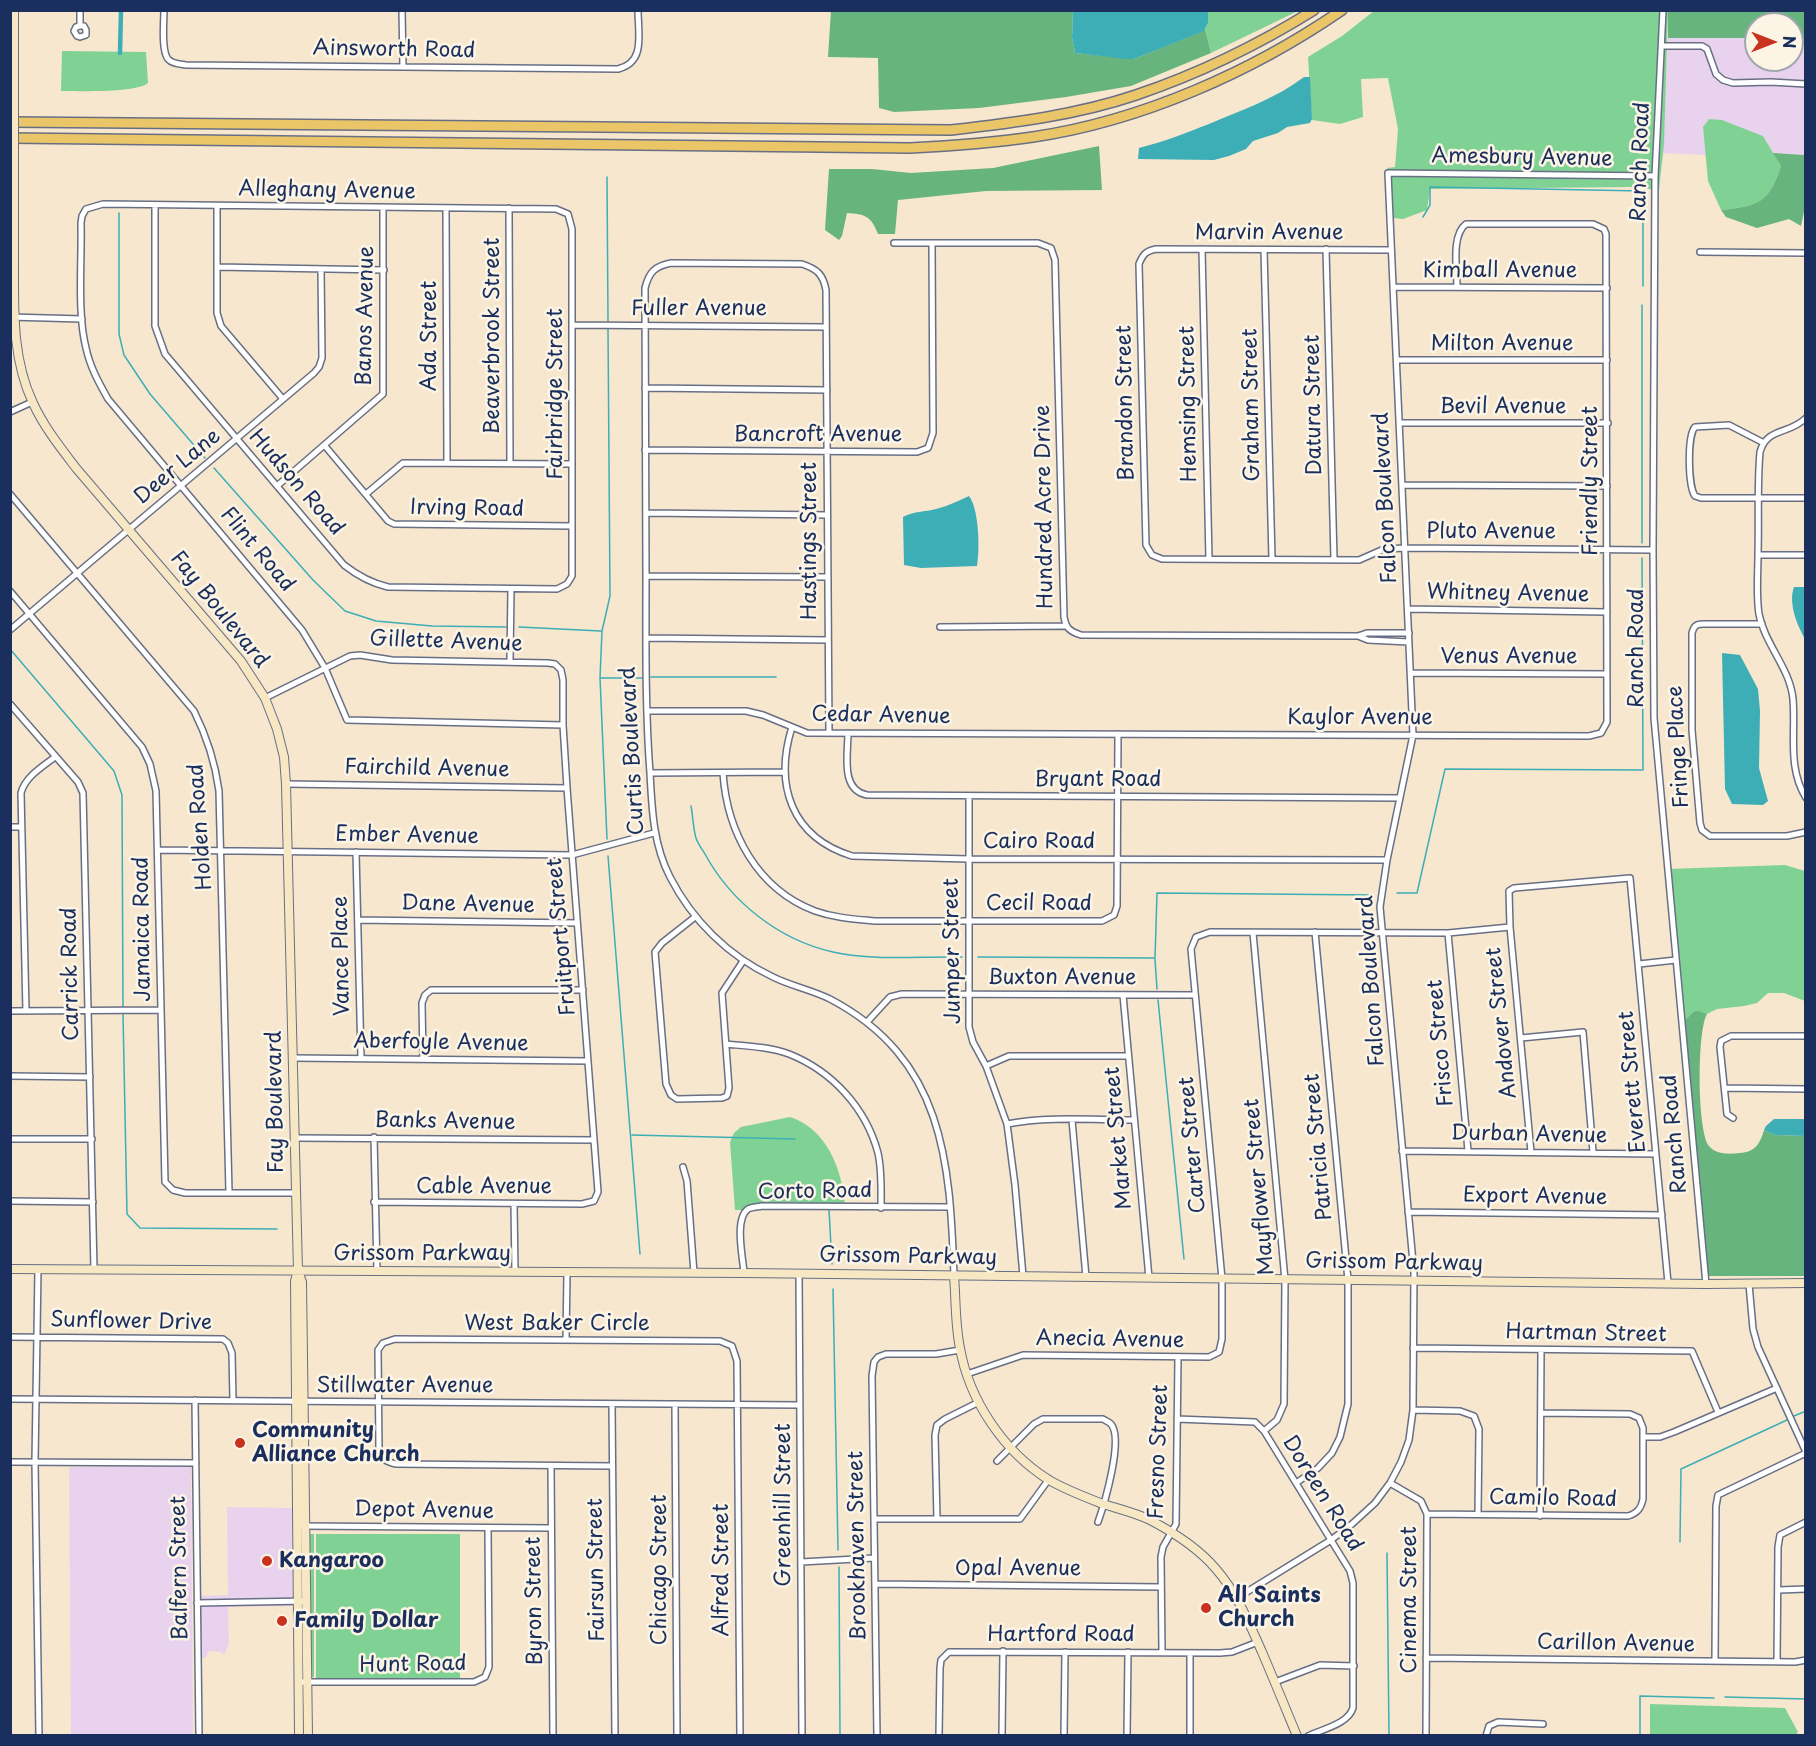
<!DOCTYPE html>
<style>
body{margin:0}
#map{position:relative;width:1816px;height:1746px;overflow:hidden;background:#f7e7ce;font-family:"Playpen Sans",sans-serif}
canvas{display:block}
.frame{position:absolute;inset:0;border:12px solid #1b2f5e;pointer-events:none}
.north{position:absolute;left:1744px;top:12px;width:60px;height:60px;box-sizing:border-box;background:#fcf5e5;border:2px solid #a2a6af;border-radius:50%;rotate:90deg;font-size:16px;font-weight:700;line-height:24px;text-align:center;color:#1b2f5e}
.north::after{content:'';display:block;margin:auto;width:21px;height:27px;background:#c8321e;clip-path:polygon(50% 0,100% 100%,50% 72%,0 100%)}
</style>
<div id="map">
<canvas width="1816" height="1746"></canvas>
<div class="frame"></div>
<div class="north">N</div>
</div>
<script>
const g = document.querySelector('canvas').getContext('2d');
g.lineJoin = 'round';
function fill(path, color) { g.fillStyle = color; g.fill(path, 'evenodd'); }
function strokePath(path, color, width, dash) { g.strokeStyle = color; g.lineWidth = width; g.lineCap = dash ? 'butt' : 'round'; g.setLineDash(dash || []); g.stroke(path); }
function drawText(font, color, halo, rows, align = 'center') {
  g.font = font + ' "Playpen Sans",sans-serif'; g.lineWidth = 5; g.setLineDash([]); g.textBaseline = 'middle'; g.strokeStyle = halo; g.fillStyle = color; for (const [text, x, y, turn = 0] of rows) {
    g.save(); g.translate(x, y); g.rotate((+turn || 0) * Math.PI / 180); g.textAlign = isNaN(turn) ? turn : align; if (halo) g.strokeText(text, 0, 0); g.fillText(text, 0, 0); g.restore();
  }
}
fill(new Path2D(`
 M1668 38H1756V60H1792V39H1805V155L1773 153 1763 136 1751 132 1703 128 1706 155 1662 153Z
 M191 1466 193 1735H71L69 1467Z
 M227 1507 292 1508 293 1599 200 1600V1596L228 1595Z
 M293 1604V1606L228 1607 229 1644 224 1655 221 1652 209 1651 205 1658H201L200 1605Z`), '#e9d2ed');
fill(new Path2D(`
 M1208 11H1298L1211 53 1205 29 1208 23Z
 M1374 11H1668L1664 144 1659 190 1631 187 1430 189 1427 210 1403 219 1393 218 1391 176 1387 168 1395 167 1398 129 1388 78 1361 79 1363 117 1340 124 1312 120 1308 57 1342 36Z
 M62 51 146 52 148 83C136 93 80 91 61 91Z
 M1709 119 1722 120 1763 136 1781 166C1769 203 1758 206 1721 210L1708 181 1703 127Z
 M1785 865 1805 871V1001L1784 993H1768L1757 1003 1744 1006 1717 1009 1707 1014 1693 1012 1684 1021 1666 869Z
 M790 1117C827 1129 842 1169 845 1205 824 1204 758 1198 744 1210H735L730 1142 734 1133 741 1127Z
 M309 1534H314V1677H311Z
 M316 1534H460V1679H316Z
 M1650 1704 1785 1708 1798 1732 1795 1736 1650 1735Z`), '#80d294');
fill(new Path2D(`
 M831 10 1073 11 1072 37 1075 53 1134 59 1203 31 1205 29 1211 53 1131 86 1066 97 979 108 894 112 879 108 878 58 828 57Z
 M1668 11H1805V39H1792V24H1756V38H1668Z
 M1099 146 1102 190 986 191 898 200 895 234H878C871 216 865 214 847 213L842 236 839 240 825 230 829 169H872L911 173 993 168Z
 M1773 153 1805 155V207L1801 226 1789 219 1757 228 1726 217 1721 210C1758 206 1769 203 1781 166Z
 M1698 1011 1707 1014C1697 1030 1697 1131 1709 1146 1716 1155 1729 1154 1740 1153 1755 1152 1760 1144 1764 1130L1775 1135 1805 1136V1276H1705L1684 1021 1693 1012Z`), '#68b47e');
fill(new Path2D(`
 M1073 11H1208V23L1204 31 1134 59H1126L1075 53 1072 37Z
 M1304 77H1310L1312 119 1310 123 1287 127 1278 133 1253 141 1246 149 1229 156 1214 160 1138 159 1139 148C1163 142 1186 133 1209 124 1242 110 1275 99 1304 77Z
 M969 496C979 509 980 549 977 566L921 568 904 565 903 517C914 511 925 512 936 509 948 506 958 501 969 496Z
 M1794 587H1805V639C1797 625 1788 603 1794 587Z
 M1722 653 1740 655 1758 689 1760 711 1759 768 1768 801 1763 805 1732 804 1725 789Z
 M1774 1119H1805V1136L1775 1135 1764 1130 1766 1126Z`), '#3daeb6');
strokePath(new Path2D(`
 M607 177 608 321
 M119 213V334L124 355 150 394 205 458
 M1423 217 1430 205V187L1643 191V286
 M214 468 313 580 345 611 376 621 432 626 506 627
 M1642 543V305
 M519 627 601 631
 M10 649 114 771 122 795 123 1006
 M651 677H776
 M601 678H644
 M691 806C693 816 693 828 696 838 698 844 702 849 705 854 731 902 779 940 833 952 874 961 920 956 962 957
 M607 839 600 678 602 631 610 596 608 329
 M608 856 640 1254
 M1397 893H1417L1445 769 1643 770 1642 558
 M978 957 1155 958 1157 893 1371 895
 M1155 959 1157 989
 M1158 1000 1184 1259
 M123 1014 127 1214 140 1228 277 1229
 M632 1135 795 1139
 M829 1210 832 1264
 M833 1289 838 1550
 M1794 1416 1806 1411
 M1680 1542 1681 1469 1787 1420
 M1387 1553 1389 1736
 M839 1567 840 1736
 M1725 1697 1806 1699
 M1640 1736V1696L1714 1698`), '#3daeb6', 1.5);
strokePath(new Path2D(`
 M120 53 121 10`), '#3daeb6', 4.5);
const street = new Path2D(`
 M80 10V26L76 27 74 31 77 36 80 37 86 35V30L84 26H80
 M164 10C164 21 161 51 168 59 172 64 180 64 186 65L618 69C646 62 638 34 638 10
 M402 10 403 67
 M1663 10 1655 176 1653 550 1654 718 1706 1284
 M1662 46H1702L1707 49 1716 74 1723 80 1733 83 1771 82 1806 84
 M155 205V326L165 354 344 565C358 576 371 583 388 587L557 589 567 584 572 576V229L568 214 556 209 103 204 86 209 82 216 81 223C82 260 77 314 86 348 90 367 99 383 108 399L302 630 325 668 347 720 563 725
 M217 206V313L221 326 283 399
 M509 208 510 463
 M446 209 447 463
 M894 243H1038L1051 248 1055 260 1064 617C1066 628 1069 631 1081 635L1358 636 1367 633H1409
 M1202 249 1209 559
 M1326 249 1334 559
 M1264 250 1272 559
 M1391 250 1156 249C1146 251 1143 254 1139 264L1146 545 1152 555 1162 559 1359 560 1384 549 1405 548 1653 550
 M1700 252 1806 253
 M217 267 384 270
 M1393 287 1607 288
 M10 317 82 319
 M572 325 826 327
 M1397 360H1607
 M645 388 827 390
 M10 412 32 402
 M1806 418C1789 435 1767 427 1760 452 1757 486 1759 520 1758 554 1758 573 1756 595 1759 614 1765 645 1790 668 1793 699 1796 733 1787 767 1806 798
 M1399 423H1608
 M1764 443 1729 425 1695 427C1687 436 1688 486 1695 496L1701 498H1806
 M325 446 388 521 394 524 572 526
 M645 450 917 452 928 448 933 433 932 243
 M1403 485 1607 486
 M277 486 383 394V207
 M10 494 194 711C207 737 215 761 219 791L229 1192
 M366 494 403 463 572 464
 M646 513 827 515
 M1758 555H1806
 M646 576 828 577
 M10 591 142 747 150 764 156 791 165 1182 173 1190 185 1193H296
 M1408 609 1607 612
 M1762 624H1703C1696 624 1694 626 1692 633V730L1700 823 1702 830 1710 836H1787L1806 832
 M940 627 1065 626
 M10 630 314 373 319 367 322 358 321 269
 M1358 636 1368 640 1409 642
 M646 638 828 640
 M510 661 511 589
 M1411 673 1607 674
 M265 698 350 656 360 655 392 660 548 663 555 664 561 670 563 680V725L567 788 598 1192 594 1201 582 1204 374 1202
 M10 704 78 782 83 793 94 1269
 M647 711H746L763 715 807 733 1589 736 1601 733 1607 722 1606 234 1604 229 1593 224H1466C1451 235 1457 269 1457 287
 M792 727C774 785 791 837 852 856L969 859 1387 860
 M829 733 826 290C823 274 817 269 802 264L671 263C655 266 649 272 645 288 645 384 646 480 646 576 646 641 645 707 650 773 652 809 653 844 670 877 692 920 728 956 773 977 791 986 812 990 830 999 944 1059 950 1161 954 1276
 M848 733C848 754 840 790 867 795L1400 798
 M650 773 785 772
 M723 773C727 832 757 889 815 911 835 918 854 919 875 921H1102L1114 915 1117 906 1118 734
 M286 784 567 788
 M969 797V1027L973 1042 986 1066 1007 1124 1015 1185 1023 1276
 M10 827H21
 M158 850 572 855 654 833
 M356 852 361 1058
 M695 917 662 943 655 952 666 1084 671 1095 677 1099 722 1098 727 1096 729 1088 722 993 743 961
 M358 920 577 923
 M1253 933 1285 1280 1284 1404 1277 1420 1264 1431
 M1448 933 1468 1151
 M1639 964 1676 960
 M1123 995 1149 1278
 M10 1011 161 1010
 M26 1011 21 793C25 777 42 767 55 757
 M867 1022 890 997 902 994 1195 995
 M1521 1038 1583 1032 1593 1152
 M726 1044C747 1046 770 1047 789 1054 832 1071 866 1108 878 1153 882 1171 881 1190 881 1208
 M293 1058 588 1061
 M423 1059 422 1003 425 995 431 990H583
 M986 1066 1009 1056H1128
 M10 1076 90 1077
 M1725 1088 1806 1089
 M1733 1118 1727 1114 1720 1047 1721 1041 1731 1036H1806
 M1072 1120 1086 1277
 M1007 1124C1049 1116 1092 1120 1134 1120
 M374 1137 377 1271
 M295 1138 594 1140
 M10 1139H92
 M1402 1151 1656 1154
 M1531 1152 1510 927 1509 891 1514 888 1630 878 1668 1283
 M683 1167 687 1181 694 1273
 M10 1201 93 1202
 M514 1204 515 1272
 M1408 1212 1662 1215
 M38 1269 35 1462 39 1736
 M744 1273C743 1258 734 1219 748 1209 752 1207 758 1207 762 1206L949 1207
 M799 1274 802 1736
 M1749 1284 1753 1329 1758 1347 1806 1452
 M10 1337 223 1339 228 1343 232 1353 233 1400
 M566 1340 567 1273
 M1413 1348 1692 1351 1718 1412
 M967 1374 1023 1355 1209 1357 1219 1352 1222 1339V1279L1191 949 1196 937 1210 932 1448 933 1510 927
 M10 1399 799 1405
 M195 1400 199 1736
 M612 1404 615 1736
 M675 1404 677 1736
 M1413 1410 1460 1411 1474 1416 1479 1429 1478 1514
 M1177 1419 1255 1422 1264 1431 1350 1571 1353 1583V1708C1348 1724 1323 1729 1308 1736
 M1643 1437H1660L1674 1432 1777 1388
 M997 1461 1034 1424 1043 1419H1103C1106 1421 1109 1422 1111 1424 1124 1439 1104 1505 1098 1522
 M10 1462 196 1463
 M551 1466 553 1736
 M612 1466 396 1464C386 1462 382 1459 379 1450L378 1350 383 1343 395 1339 720 1341 732 1346 737 1361 740 1736
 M1296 1483 1318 1468 1332 1453 1340 1437 1348 1404V1280L1315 932
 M1390 1483 1421 1501 1427 1514 1426 1736
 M1427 1514 1628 1516C1638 1513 1641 1508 1643 1499V1428L1639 1418 1630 1414 1541 1413
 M1540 1516 1541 1350
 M874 1519H1020L1049 1479
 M937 1519 935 1435 937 1425 945 1419 979 1402
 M303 1526 551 1528
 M801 1562 874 1558
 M875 1584 1161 1587
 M1779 1590 1806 1589
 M1237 1598 1331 1540 1352 1524 1375 1503 1390 1483 1401 1462 1409 1440 1413 1410 1414 1273 1380 907 1387 860 1413 735 1388 173 1655 176
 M197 1603 307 1601
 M1162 1652 1161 1557 1163 1547 1176 1524 1178 1358
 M1426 1658 1795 1662 1806 1660
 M1715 1661 1716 1506 1718 1495 1806 1453
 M1777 1662 1778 1547 1780 1535 1806 1522
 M299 1682H474L485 1677 489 1667 488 1528
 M1275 1682 1320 1665 1354 1666
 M877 1736 872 1376 874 1362 878 1357 886 1354H936L960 1350
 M939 1736 940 1668 941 1660 949 1652 1220 1653 1232 1652 1258 1642
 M1002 1736 1003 1651
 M1064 1736 1065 1652
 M1127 1736 1128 1652
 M1190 1736V1653
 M1486 1736 1489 1726 1498 1722 1543 1724`);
const secondary = new Path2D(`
 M14 10V104
 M14 158C14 193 14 228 14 263 14 310 12 359 33 403 44 427 60 447 76 468L241 661 265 698 277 729 284 757 286 784 298 1271 295 1281 299 1736
 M10 1269 744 1273 1706 1284 1806 1283
 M298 1271 302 1282 308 1736
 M954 1276C956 1300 955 1324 960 1348 969 1400 1004 1452 1049 1480 1066 1490 1085 1497 1103 1504 1119 1509 1136 1513 1150 1520 1173 1532 1199 1549 1216 1569 1237 1593 1249 1623 1262 1652 1274 1680 1285 1707 1297 1736`);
const highway = new Path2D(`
 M10 122 951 130C1013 123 1077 115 1136 95 1198 74 1258 45 1314 10
 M10 138 910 148C951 146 992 143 1033 137 1141 121 1252 72 1342 10`);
strokePath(street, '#686f85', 8);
strokePath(secondary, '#686f85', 10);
strokePath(highway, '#686f85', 12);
strokePath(street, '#fff', 5);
strokePath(secondary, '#f7e8c3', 8);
strokePath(highway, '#ebc669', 9);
const secondaryBridge = new Path2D(`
 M14 104V158`);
strokePath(secondaryBridge, '#686f85', 10, []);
strokePath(secondaryBridge, '#f7e8c3', 8);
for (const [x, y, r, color] of [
 [240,1443,6,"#c8321e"],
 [267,1561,6,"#c8321e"],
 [1206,1608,6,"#c8321e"],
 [282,1621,6,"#c8321e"]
]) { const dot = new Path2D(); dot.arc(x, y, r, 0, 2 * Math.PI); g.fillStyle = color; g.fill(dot); strokePath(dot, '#fcf5e5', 2); }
drawText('21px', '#1b2f5e', '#fcf5e5', [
 ["Ainsworth Road",394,50,1],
 ["Amesbury Avenue",1522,158,1],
 ["Ranch Road",1641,162,-88],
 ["Alleghany Avenue",327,191,1],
 ["Marvin Avenue",1269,233],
 ["Kimball Avenue",1500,271],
 ["Fuller Avenue",699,309],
 ["Banos Avenue",366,316,-89],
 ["Ada Street",430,336,-90],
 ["Beaverbrook Street",493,336,-90],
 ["Milton Avenue",1502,344],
 ["Fairbridge Street",556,394,-90],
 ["Brandon Street",1126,403,-91],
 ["Hemsing Street",1189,404,-91],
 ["Graham Street",1252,405,-91],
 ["Datura Street",1314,405,-91],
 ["Bevil Avenue",1503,407],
 ["Bancroft Avenue",818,435],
 ["Deer Lane",178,467,-40],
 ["Friendly Street",1591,481,-90],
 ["Hudson Road",296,483,49],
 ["Falcon Boulevard",1386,498,-93],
 ["Hundred Acre Drive",1045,507,-91],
 ["Irving Road",467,509,1],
 ["Pluto Avenue",1491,532],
 ["Hastings Street",810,541,-90],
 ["Flint Road",257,550,50],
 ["Whitney Avenue",1508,594,1],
 ["Fay Boulevard",219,610,51],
 ["Gillette Avenue",446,642,2],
 ["Ranch Road",1637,648,-90],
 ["Venus Avenue",1509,657],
 ["Cedar Avenue",881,716,1],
 ["Kaylor Avenue",1360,718],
 ["Fringe Place",1679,747,-93],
 ["Curtis Boulevard",633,751,-93],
 ["Fairchild Avenue",427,769,1],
 ["Bryant Road",1098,780],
 ["Holden Road",201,827,-94],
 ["Ember Avenue",407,836,1],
 ["Cairo Road",1039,842],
 ["Cecil Road",1039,904],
 ["Dane Avenue",468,905,1],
 ["Jamaica Road",143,929,-91],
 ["Fruitport Street",562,937,-95],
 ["Jumper Street",953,951,-91],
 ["Vance Place",342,956,-91],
 ["Carrick Road",71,974,-91],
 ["Buxton Avenue",1062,978],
 ["Falcon Boulevard",1372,981,-94],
 ["Andover Street",1502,1023,-96],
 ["Aberfoyle Avenue",441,1043,1],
 ["Frisco Street",1441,1043,-95],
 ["Everett Street",1633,1082,-95],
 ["Fay Boulevard",276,1102,-91],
 ["Banks Avenue",445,1122,1],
 ["Ranch Road",1675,1134,-95],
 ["Durban Avenue",1529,1135,1],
 ["Market Street",1119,1138,-95],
 ["Carter Street",1193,1145,-95],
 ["Patricia Street",1319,1147,-95],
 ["Cable Avenue",484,1187],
 ["Mayflower Street",1260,1187,-95],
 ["Corto Road",815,1192,-1],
 ["Export Avenue",1535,1197,1],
 ["Grissom Parkway",422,1254],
 ["Grissom Parkway",908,1257,1],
 ["Grissom Parkway",1394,1263,1],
 ["Sunflower Drive",131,1322,1],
 ["West Baker Circle",557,1324],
 ["Hartman Street",1586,1334,1],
 ["Anecia Avenue",1110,1340,1],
 ["Stillwater Avenue",405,1386],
 ["Fresno Street",1159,1452,-88],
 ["Doreen Road",1322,1494,58],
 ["Camilo Road",1553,1499,1],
 ["Greenhill Street",784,1505,-90],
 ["Depot Avenue",424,1511,1],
 ["Brookhaven Street",858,1546,-91],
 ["Balfern Street",180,1568,-91],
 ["Opal Avenue",1018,1569],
 ["Fairsun Street",597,1570,-91],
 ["Chicago Street",660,1570,-90],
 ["Alfred Street",722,1570,-90],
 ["Cinema Street",1410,1600,-90],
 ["Byron Street",535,1601,-91],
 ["Hartford Road",1061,1635],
 ["Carillon Avenue",1616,1644,1],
 ["Hunt Road",413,1665,-1]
]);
drawText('bold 21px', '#1b2f5e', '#fcf5e5', [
 ["Community",252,1431],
 ["Alliance Church",252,1455],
 ["Kangaroo",279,1561],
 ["All Saints",1218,1596],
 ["Church",1218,1620],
 ["Family Dollar",294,1621]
], 'left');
</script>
